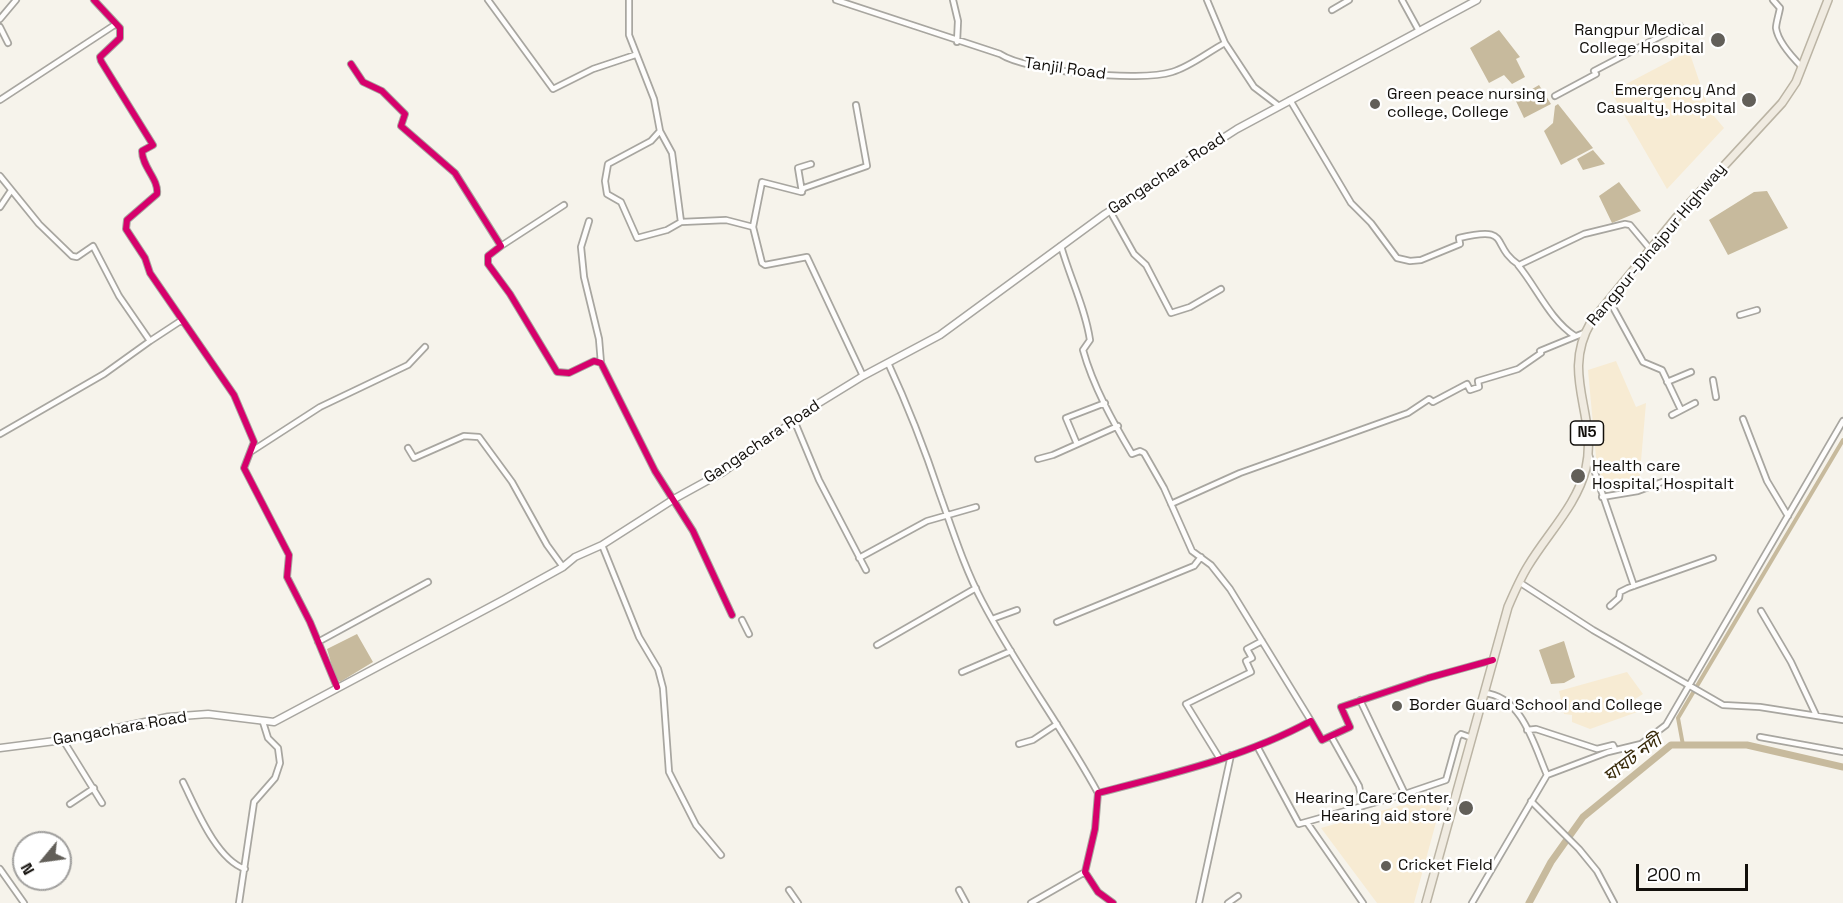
<!DOCTYPE html>
<meta charset="utf-8">
<style>
body{margin:0}
#map{position:relative;width:1843px;height:903px;overflow:hidden;background:#f6f3eb;font-family:"Space Grotesk",sans-serif}
canvas{display:block}
.north{position:absolute;left:12px;top:831px;width:60px;height:60px;box-sizing:border-box;background:#fff;border:2px solid #a09f9d;border-radius:50%;rotate:241deg;font-size:16px;font-weight:700;line-height:24px;text-align:center;color:#120f0b}
.north::after{content:'';display:block;margin:auto;width:21px;height:27px;background:#625f59;clip-path:polygon(50% 0,100% 100%,50% 72%,0 100%)}
.scale{position:absolute;left:1636px;top:864px;width:112px;height:27px;box-sizing:border-box;border:3px solid #120f0b;border-top:0;padding-left:8px;font-size:18px;line-height:21px;white-space:nowrap;color:#120f0b;-webkit-text-stroke:4px #fff;paint-order:stroke}
</style>
<div id="map">
<canvas width="1843" height="903"></canvas>
<div class="north">N</div>
<div class="scale">200 m</div>
</div>
<script>
const g = document.querySelector('canvas').getContext('2d');
g.lineJoin = 'round';
function fill(path, color) { g.fillStyle = color; g.fill(path, 'evenodd'); }
function strokePath(path, color, width, dash) { g.strokeStyle = color; g.lineWidth = width; g.lineCap = dash ? 'butt' : 'round'; g.setLineDash(dash || []); g.stroke(path); }
function drawText(font, color, halo, rows, align = 'center') {
  g.font = font + ' "Space Grotesk","Noto Sans Bengali",sans-serif'; g.lineWidth = 5; g.setLineDash([]); g.textBaseline = 'middle'; g.strokeStyle = halo; g.fillStyle = color; for (const [text, x, y, turn = 0] of rows) {
    g.save(); g.translate(x, y); g.rotate((+turn || 0) * Math.PI / 180); g.textAlign = isNaN(turn) ? turn : align; if (halo) g.strokeText(text, 0, 0); g.fillText(text, 0, 0); g.restore();
  }
}
fill(new Path2D(`
 M1689 51 1709 110 1724 128 1667 189 1611 92Z
 M1616 361 1636 407 1646 403 1639 484 1604 490 1596 457 1588 370Z
 M1627 672 1643 694 1635 699 1640 711 1590 729 1572 722V715L1564 714 1559 691Z
 M1444 793 1414 903H1377L1321 828Z`), '#f7ebd3');
fill(new Path2D(`
 M1499 30 1520 57 1516 59 1525 77 1512 84 1504 75 1489 83 1470 48Z
 M1539 85 1551 104 1524 118 1515 99Z
 M1558 104 1593 148 1561 165 1544 131 1553 123 1555 106Z
 M1593 150 1605 164 1583 170 1577 159Z
 M1619 182 1641 211 1612 223 1599 196Z
 M1767 191 1788 228 1728 255 1709 220 1754 192Z
 M357 634 373 662 340 682 335 676 327 649Z
 M1564 641 1575 677 1564 683 1551 684 1539 650Z`), '#c7ba9d');
strokePath(new Path2D(`
 M1683 745 1678 718 1843 440`), '#c7ba9d', 4);
strokePath(new Path2D(`
 M1529 903 1551 862 1583 817 1671 745H1747L1843 767`), '#c7ba9d', 7);
const minor = new Path2D(`
 M94 0 120 28V38L100 57 101 61 153 145 142 151C142 167 159 179 157 194L127 220 126 229 145 258 150 273 234 395 254 442 244 468 289 555 287 577 310 622 337 687
 M488 0 553 89 593 69 635 55
 M629 0V35L654 99 660 131 672 153 681 222 726 220 753 227 762 263 765 265 807 257 863 376
 M836 0 1000 54C1027 72 1140 82 1172 72 1190 67 1208 52 1225 43
 M953 0 958 21 957 42
 M1207 0 1225 43 1254 87 1279 106
 M1402 0 1419 31
 M1773 0 1780 8C1779 14 1776 23 1776 28 1778 42 1793 58 1802 67
 M1332 10 1349 0
 M0 19 16 0
 M0 27 8 43
 M351 64 363 82 382 91 405 114 401 126 455 173 501 246 488 256V264L510 294 557 372 569 373 594 361 601 363 655 471 693 531 732 615
 M1594 71 1680 26
 M1555 96 1596 74
 M0 100 116 24
 M1290 100 1351 203 1371 223 1397 258 1410 261 1421 260 1460 244 1459 238C1513 225 1489 245 1519 265L1584 234 1625 224 1630 225 1650 249
 M660 131 651 141 608 164 605 181 607 194 621 202 637 238 667 230 681 222
 M0 176 39 224 72 256 77 257 93 246 119 296 150 341 182 320
 M802 192 798 168 811 164
 M0 207 10 192
 M1110 211 1134 254 1146 265 1171 313 1190 307 1221 289
 M589 221 581 247 584 277 599 339 601 363
 M753 227 762 182 801 192 804 188 867 166 856 105
 M501 246 564 205
 M1061 246C1070 278 1085 307 1090 340L1083 350C1093 386 1113 422 1132 454L1140 451 1144 453 1164 488 1192 551 1211 565 1230 589 1311 721
 M1518 265C1537 288 1550 320 1575 336
 M1609 300 1643 362 1662 370 1681 410
 M1740 315 1757 310
 M888 363C908 406 925 450 940 495 953 531 964 567 982 601 1017 668 1062 727 1098 793
 M1713 380 1716 397
 M1667 382 1691 372
 M1672 415 1695 403
 M1743 419 1767 481 1788 516
 M794 420 819 480 866 570
 M0 434 104 374 150 341
 M1077 444 1066 418 1105 403
 M408 448 414 458 464 436 479 437 512 482 547 545 563 567
 M252 451 320 407 408 365 425 347
 M1589 455 1634 586
 M1038 459 1053 455 1118 426
 M1602 497 1638 491 1662 482
 M1171 504 1240 473 1408 413 1429 399 1433 402 1467 384 1470 390 1479 387 1478 381 1518 369 1541 353 1540 351 1584 333
 M602 545 639 637 658 669 663 688 669 772 696 825 721 855
 M859 558 927 521 976 507
 M1519 582 1593 630 1723 705 1760 707 1843 720
 M1610 606 1619 598 1620 592 1628 588 1713 558
 M1761 611 1791 662 1816 715
 M992 619 1017 610
 M742 620 749 634
 M1057 622 1194 566 1201 557
 M318 642 428 582
 M877 645 976 588
 M962 672 1011 651
 M1360 700 1405 794 1446 780 1458 737 1461 734 1472 738
 M1527 730 1536 729 1597 749 1613 745 1615 749
 M1331 736 1359 786 1363 806
 M1760 737 1843 752
 M63 740 102 803
 M1019 744 1033 740 1057 724
 M1257 746 1299 824 1405 794
 M1220 759 1186 704 1251 672 1246 661 1252 658 1247 649 1262 641
 M1547 775 1608 752 1641 744 1666 725 1843 421
 M183 782C196 808 216 859 245 869
 M1531 801 1579 849 1597 871 1614 903
 M70 804 94 788
 M1308 824 1363 903
 M0 869 24 903
 M789 890 798 903
 M959 890 966 903
 M239 903 254 802 275 778 280 763 278 748 268 738 263 722
 M1031 903 1085 872
 M1113 903 1098 892 1085 872 1095 829 1098 793C1171 774 1245 757 1311 721L1322 740 1350 727 1341 707 1428 678 1493 660
 M1199 903 1231 755
 M1228 903 1238 896
 M1472 903 1547 775C1534 745 1522 696 1484 693`);
const secondary = new Path2D(`
 M0 748 63 740 168 717 208 714 274 722 505 599 563 567 575 557 602 545 674 499 723 472 819 403 863 376 940 335 1105 214 1237 129 1477 0`);
const trunk = new Path2D(`
 M1426 903 1508 607C1514 593 1520 579 1528 566 1547 534 1577 505 1586 468 1598 415 1560 375 1591 322L1676 218 1782 103 1796 82 1828 0`);
strokePath(minor, '#a8a6a0', 8);
strokePath(secondary, '#a8a6a0', 9);
strokePath(trunk, '#bbb4a4', 10);
strokePath(minor, '#fefdfc', 4.5);
strokePath(secondary, '#fefdfc', 6);
strokePath(trunk, '#f0ebe1', 7);
strokePath(new Path2D(`
 M94 0 120 28V38L100 57 101 61 153 145 142 151C142 167 159 179 157 194L127 220 126 229 145 258 150 273 234 395 254 442 244 468 289 555 287 577 310 622 337 687
 M351 64 363 82 382 91 405 114 401 126 455 173 501 246 488 256V264L510 294 557 372 569 373 594 361 601 363 655 471 693 531 732 615
 M1113 903 1098 892 1085 872 1095 829 1098 793C1171 774 1245 757 1311 721L1322 740 1350 727 1341 707 1428 678 1493 660`), '#d6006c', 6);
for (const [x, y, r, color] of [
 [1718,40,8,"#625f59"],
 [1749,100,8,"#625f59"],
 [1375,104,6,"#625f59"],
 [1578,476,8,"#625f59"],
 [1397,706,6,"#625f59"],
 [1466,808,8,"#625f59"],
 [1386,866,6,"#625f59"]
]) { const dot = new Path2D(); dot.arc(x, y, r, 0, 2 * Math.PI); g.fillStyle = color; g.fill(dot); strokePath(dot, '#fff', 2); }
for (const [x, y, w] of [
 [1587,433,33]
]) { const box = new Path2D(); box.roundRect(x - w / 2, y - 12, w, 24, 4.5); g.fillStyle = '#fff'; g.fill(box); strokePath(box, '#120f0b', 1.5); }
drawText('bold 15px', '#120f0b', null, [
 ["N5",1587,433]
]);
drawText('16px', '#120f0b', '#fff', [
 ["Rangpur Medical",1704,31,"right"],
 ["College Hospital",1704,49,"right"],
 ["Emergency And",1736,91,"right"],
 ["Casualty, Hospital",1736,109,"right"],
 ["Green peace nursing",1387,95],
 ["college, College",1387,113],
 ["Health care",1592,467],
 ["Hospital, Hospitalt",1592,485],
 ["Border Guard School and College",1409,706],
 ["Hearing Care Center,",1452,799,"right"],
 ["Hearing aid store",1452,817,"right"],
 ["Cricket Field",1398,866]
], 'left');
drawText('16px', '#120f0b', '#fff', [
 ["Tanjil Road",1065,69,8],
 ["Gangachara Road",1167,174,-33],
 ["Rangpur-Dinajpur Highway",1657,245,-50],
 ["Gangachara Road",762,442,-34],
 ["Gangachara Road",120,729,-10]
]);
drawText('italic 18px', '#382a0a', '#fff', [
 ["ঘাঘট নদী",1633,759,-37]
]);
</script>
